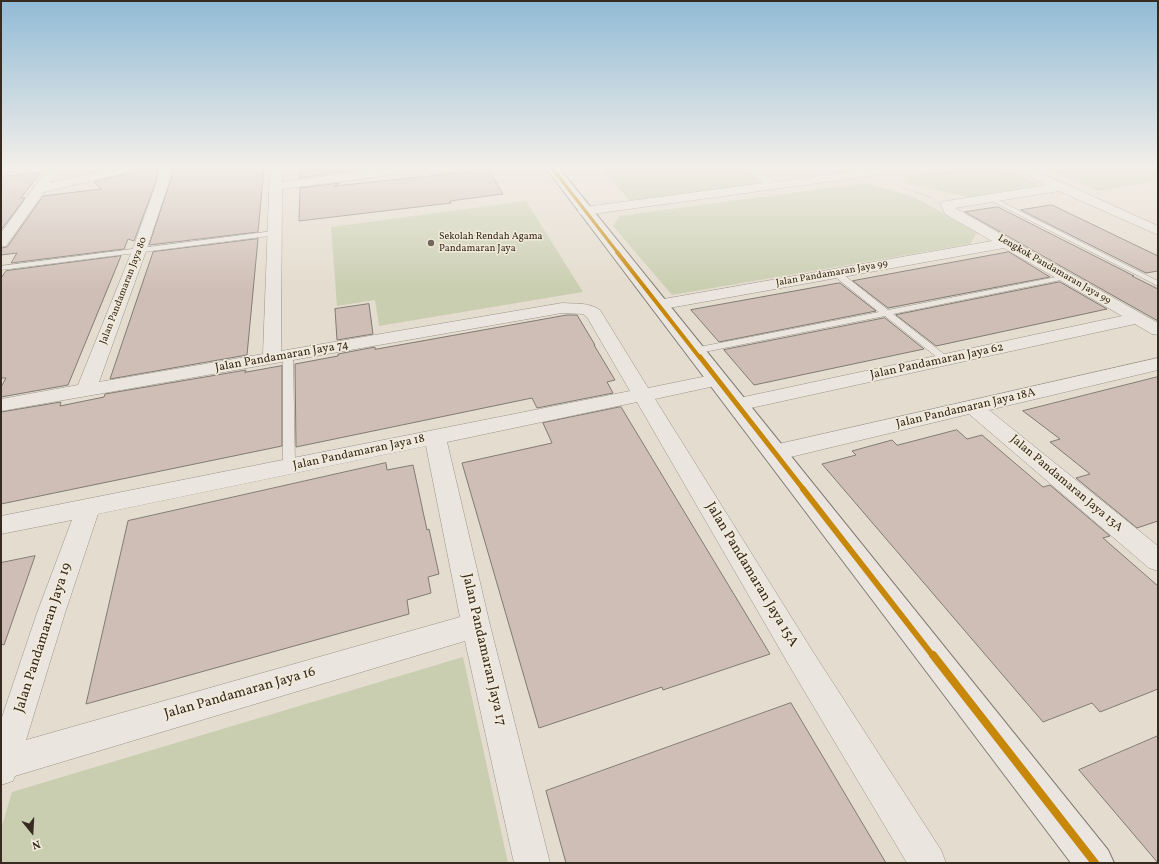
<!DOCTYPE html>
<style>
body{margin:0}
#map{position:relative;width:1159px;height:864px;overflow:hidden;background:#e4dcce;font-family:Vollkorn,serif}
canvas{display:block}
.frame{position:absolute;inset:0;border:2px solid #362a21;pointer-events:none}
.north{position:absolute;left:12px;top:812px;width:40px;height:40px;-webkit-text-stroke:3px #f3ebda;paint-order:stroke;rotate:162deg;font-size:11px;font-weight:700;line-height:16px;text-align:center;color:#362a21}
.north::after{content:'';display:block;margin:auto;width:14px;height:18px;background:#362a21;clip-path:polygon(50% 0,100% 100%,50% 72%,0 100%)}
</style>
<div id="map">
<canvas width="1159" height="864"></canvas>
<div class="frame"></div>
<div class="north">N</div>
</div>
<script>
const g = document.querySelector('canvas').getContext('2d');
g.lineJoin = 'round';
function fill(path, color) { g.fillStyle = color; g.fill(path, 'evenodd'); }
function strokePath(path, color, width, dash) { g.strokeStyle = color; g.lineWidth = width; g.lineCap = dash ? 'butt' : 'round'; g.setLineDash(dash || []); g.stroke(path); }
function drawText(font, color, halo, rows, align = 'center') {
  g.font = font + ' Vollkorn,serif'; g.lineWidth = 3; g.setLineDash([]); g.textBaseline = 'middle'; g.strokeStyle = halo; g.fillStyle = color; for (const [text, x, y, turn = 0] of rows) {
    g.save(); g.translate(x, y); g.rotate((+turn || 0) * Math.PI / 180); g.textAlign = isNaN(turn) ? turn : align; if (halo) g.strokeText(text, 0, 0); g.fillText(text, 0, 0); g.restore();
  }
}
fill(new Path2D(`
 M600 168H746L767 184 631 202Z
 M961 168H1002L1036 183 1034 187 969 197 905 183 904 177Z
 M1044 168H1158V181L1100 191 1090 188Z
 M865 183 915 197 977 233 970 244 672 295 613 226 619 216Z
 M526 201 583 292 379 326 375 300 337 306 331 227Z
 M463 657 508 863H1V829L12 792Z`), '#c9ceb0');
const building = new Path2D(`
 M139 168H157V179L134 241 128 239 124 249 11 263 17 253 1 255V248L7 247 43 196 101 189 94 182 133 172Z
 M172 168H264L258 232 149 245 171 179Z
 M300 168H366L300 178Z
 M489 170 503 194 450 201 451 203 299 221 300 188 340 183 334 186Z
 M40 173 21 198H25L1 230V177Z
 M1052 205 1158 256V271L1146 273 1021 210Z
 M998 207 1134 276H1132L1158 289V321L965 212Z
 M258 239 247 355 110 379 153 252Z
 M1009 252 1050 277 888 308 853 281Z
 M121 256 68 385 1 397V387L6 378H1V278L6 271Z
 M1060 282 1107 309 936 346 896 315Z
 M839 283H840L876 311 719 342 691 310Z
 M369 304 373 334 337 340 335 309Z
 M567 315H577L595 345H594L615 380 607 382 613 393 537 408 532 398 296 447 295 364 338 356V354L375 347V349Z
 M885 318 924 349 754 385 724 350Z
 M282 366V446L1 504V412L61 402 60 406 104 397 105 394 246 370 245 372Z
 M1158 377V521L1137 528 1076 478 1090 474 1050 442 1060 439 1023 411Z
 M621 407 770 654 663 690 662 687 539 728 462 463 552 443 543 423Z
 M957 430 967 439 982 435 1043 487 1050 485 1110 536 1103 538 1158 586V689L1100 712 1092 703 1043 722 822 464 856 455 852 451 892 440 897 445Z
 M386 463 387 470 413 465 427 530 429 529 439 574 428 577 431 593 407 600 409 614 86 704 128 521Z
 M35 556 4 645 1 644V563Z
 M791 703 886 863H566L546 791Z
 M1158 736V863L1079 770Z`);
fill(building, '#cfbeb5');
strokePath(building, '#807b73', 1);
const service = new Path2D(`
 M988 197H992L1158 281V286L988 199Z
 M274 231 278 233 277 235 1 270V266Z
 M833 271H839L888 310 1066 275 1070 277 1066 279 893 314 949 358 951 360 949 362H943L885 316 694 354 689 351 694 348 879 312 833 275Z
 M288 353 293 356 295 467 293 470 289 471 285 470 283 467V356Z`);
const minor = new Path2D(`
 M48 168H58L59 170 50 183 115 168H138L133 171 44 192 6 246 1 247V233Z
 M159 168H171L170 179 146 251 99 382 263 354 270 168H282V182L389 168H427L422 171 282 189 281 351 562 303C576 304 588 302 600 310L648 388 717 374 724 376 727 380 724 384 655 399 813 652 941 850 946 863H907L793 672 637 402 447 442 490 625 550 863H514L465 641 15 776 13 781 1 785V720L37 613 72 520 1 534V516L630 391 587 317 583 314 562 313 1 411V399L78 385 132 251 158 179ZM426 446 460 617 26 740 65 613 98 514Z
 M745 168H758L776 182 876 168H911L906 171 585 215 580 214 578 211 580 208 585 207 763 183Z
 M1014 168H1030L1158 226V235L1059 191 955 208 1158 323V335L1152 334 1135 324 737 411 730 410 727 405 730 400 1122 316 1004 248 658 310 652 308 650 305 652 302 658 300 992 241 945 214 941 205 942 202 947 201 1047 185Z
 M1158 358V370L989 410 1158 546V571L1149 568 969 414 774 461 766 458 763 453 766 448 774 445Z`);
const secondary = new Path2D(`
 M546 168H559L1108 850 1114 863H1071Z`);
strokePath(service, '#99938a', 1);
strokePath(minor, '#99938a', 1);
strokePath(secondary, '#807b73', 2);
strokePath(new Path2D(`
 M899 186 932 198`), '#aaa69f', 1.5, [0.5, 1]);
fill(service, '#eae6df');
fill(minor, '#eae6df');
fill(secondary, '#eae6df');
strokePath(new Path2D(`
 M552 168 618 253`), '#c78708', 3);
strokePath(new Path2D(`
 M617 252 700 358`), '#c78708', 4);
strokePath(new Path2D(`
 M700 357 804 490`), '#c78708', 5);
strokePath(new Path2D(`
 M803 489 933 656`), '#c78708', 6);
strokePath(new Path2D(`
 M933 655 1095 863`), '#c78708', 8);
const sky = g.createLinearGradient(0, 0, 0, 289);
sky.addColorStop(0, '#91bbd6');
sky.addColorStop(0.58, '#f3efe9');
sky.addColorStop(1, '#f3efe900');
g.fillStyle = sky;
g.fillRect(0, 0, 1159, 289);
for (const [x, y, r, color] of [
 [431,243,4,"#73685e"]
]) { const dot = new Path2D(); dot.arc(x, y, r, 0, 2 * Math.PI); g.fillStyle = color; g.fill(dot); strokePath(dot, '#f3ebda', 1.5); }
drawText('10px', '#362a21', '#f3ebda', [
 ["Sekolah Rendah Agama",439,237],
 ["Pandamaran Jaya",439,249]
], 'left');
drawText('10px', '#362a21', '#f3ebda', [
 ["Lengkok Pandamaran Jaya 99",1054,270,30],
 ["Jalan Pandamaran Jaya 99",832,274,-10],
 ["Jalan Pandamaran Jaya 80",124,291,-69]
]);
drawText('12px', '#362a21', '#f3ebda', [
 ["Jalan Pandamaran Jaya 74",282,357,-10],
 ["Jalan Pandamaran Jaya 62",937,362,-12],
 ["Jalan Pandamaran Jaya 18A",966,409,-13],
 ["Jalan Pandamaran Jaya 18",359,453,-12],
 ["Jalan Pandamaran Jaya 13A",1066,484,40]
]);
drawText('14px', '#362a21', '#f3ebda', [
 ["Jalan Pandamaran Jaya 15A",751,575,59],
 ["Jalan Pandamaran Jaya 19",44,638,-72],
 ["Jalan Pandamaran Jaya 17",483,650,77],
 ["Jalan Pandamaran Jaya 16",240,694,-16]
]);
</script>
